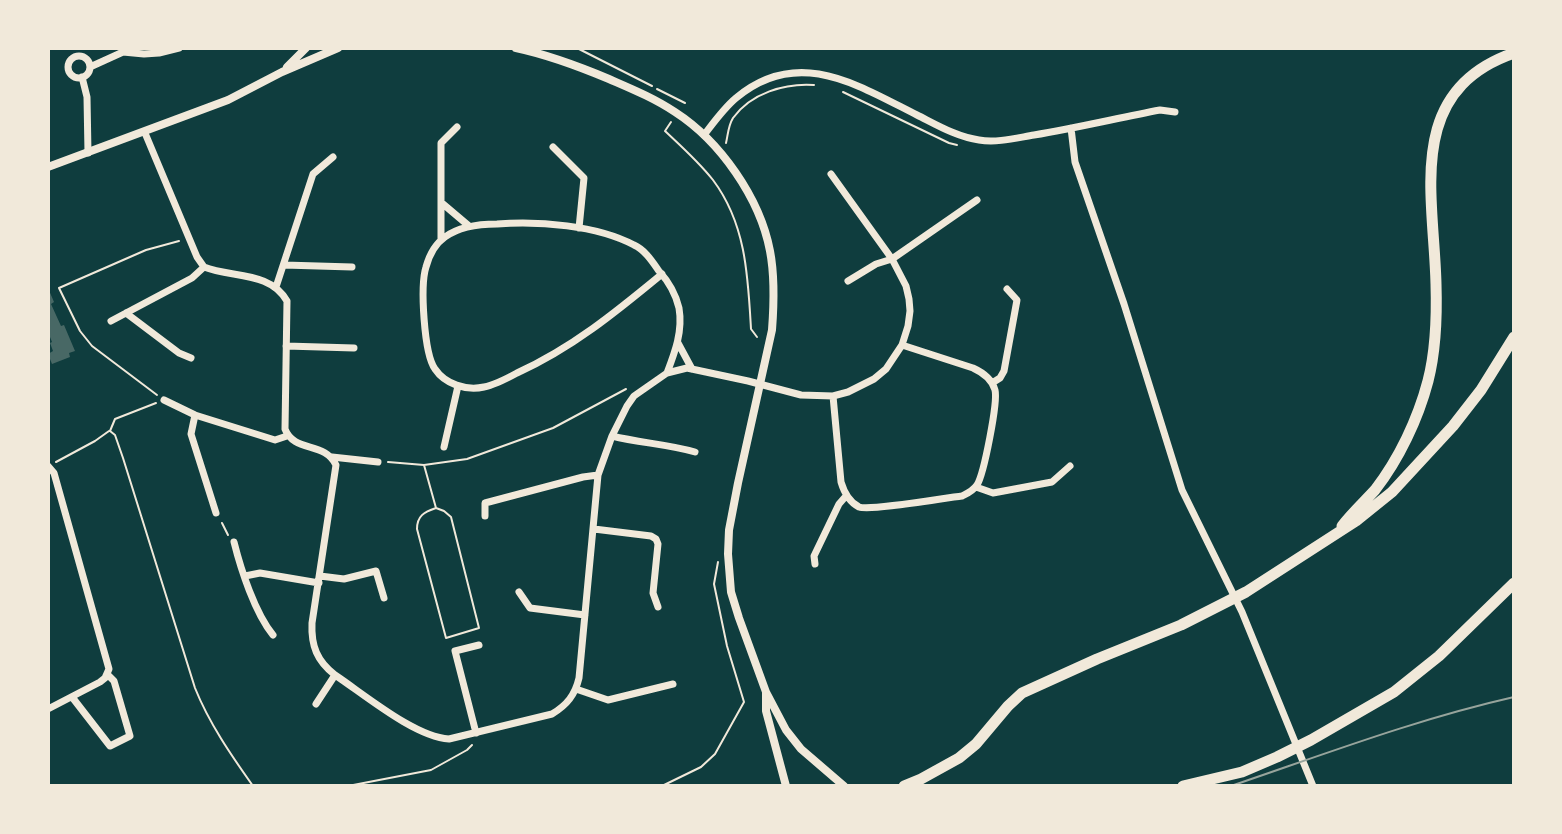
<!DOCTYPE html>
<style>
body{margin:0}
#map{position:relative;width:1562px;height:834px;overflow:hidden;background:#0f3d3e;font-family:"IBM Plex Sans",sans-serif}
canvas{display:block}
.frame{position:absolute;inset:0;border:50px solid #f1e9da;pointer-events:none}
</style>
<div id="map">
<canvas width="1562" height="834"></canvas>
<div class="frame"></div>
</div>
<script>
const g = document.querySelector('canvas').getContext('2d');
g.lineJoin = 'round';
function fill(path, color) { g.fillStyle = color; g.fill(path, 'evenodd'); }
function strokePath(path, color, width, dash) { g.strokeStyle = color; g.lineWidth = width; g.lineCap = dash ? 'butt' : 'round'; g.setLineDash(dash || []); g.stroke(path); }
fill(new Path2D(`
 M48 288 54 302 51 304 61 326 64 325 75 351 69 353 70 357 52 364 48 354 53 351 50 343 52 342 48 332Z`), '#486865');
strokePath(new Path2D(`
 M577 48 652 86
 M657 89 685 103
 M843 92 949 143 957 145
 M671 122 665 131C681 146 699 162 713 180 746 224 748 276 751 329L757 337
 M726 143C728 135 728 126 733 118 751 93 785 83 814 85
 M157 395 92 346 80 331 59 288 146 250 179 241
 M110 431 115 435 123 458 195 688C209 723 231 755 253 786
 M110 431 115 419 156 403
 M56 462 95 441 109 431
 M388 462 424 465 467 459 553 428 626 389
 M424 465 436 508 444 511 451 517 479 628 446 638 417 529C417 516 424 512 436 508
 M222 523 228 535
 M348 786 431 770 467 750 472 745
 M662 786 701 767 715 754 744 702 727 646 714 584 718 562`), '#f1e9da', 2);
strokePath(new Path2D(`
 M68 67a11 11 0 1 1 22 0a11 11 0 1 1-22 0Z
 M90 67 123 52 144 54 159 53 179 48
 M82 77 87 97 88 153
 M1071 128 1075 162 1124 304 1182 490 1242 612 1313 786
 M145 133 197 257 204 267C232 278 270 271 287 301L285 429C294 453 325 441 336 465L312 623C311 646 317 661 335 675 365 695 415 737 449 739L552 714C567 705 575 695 579 678L598 475 612 436 627 406 634 396 667 373 687 368 748 381 801 395 833 396 848 392 874 379 886 369 902 345 908 326 910 311 909 299 906 286 892 259 831 174
 M704 135C714 122 724 108 736 98 798 46 857 85 917 115 937 125 957 137 979 140 997 143 1016 138 1034 135 1076 128 1118 118 1160 110L1175 112
 M553 147 584 178 579 228
 M443 204 469 226
 M441 240V143L457 127
 M284 265 352 267
 M662 274C616 312 572 348 517 373 506 379 495 385 484 387 466 391 445 384 435 369 424 354 420 286 426 267 429 256 435 244 445 237 460 226 479 224 497 224 539 221 596 225 634 245 645 250 652 261 659 271 668 281 676 295 679 308 683 331 675 352 667 373
 M848 281 876 264 892 259 977 200
 M276 287 313 174 333 157
 M126 313 179 353 191 358
 M111 321 192 278 204 267
 M678 343 692 369
 M286 346 354 348
 M992 383 1000 378 1004 371 1017 300 1007 289
 M833 396 841 482C844 492 849 502 859 507 871 511 944 498 962 496 968 493 973 491 977 485 984 474 998 402 995 390 992 379 984 373 973 368L902 345
 M164 400 195 415 275 440 287 436
 M195 415 191 434 216 513
 M612 436C640 443 667 444 695 452
 M444 447 458 386
 M332 457 378 462
 M48 466 54 473 109 669 105 678 100 682 48 709
 M976 487 993 493 1052 482 1070 466
 M485 516V503L583 477 598 475
 M594 529 651 536 656 539 658 544 653 593 658 607
 M234 542C241 570 255 613 273 635
 M815 564 814 556 839 504 846 496
 M245 576 260 573 319 583
 M320 576 344 579 376 571 384 598
 M519 592 530 608 585 615
 M576 689 608 700 673 684
 M72 697 110 746 130 736 114 681 107 674
 M316 704 335 675
 M476 733 455 651 479 645`), '#f1e9da', 7);
strokePath(new Path2D(`
 M516 48C549 55 578 66 609 79 632 89 654 98 675 112 720 141 760 198 770 251 775 277 774 304 772 330L738 483 729 530 728 554 731 592 739 618 766 692 786 730 801 749 844 786
 M287 67 306 48
 M48 167 228 100 282 72 338 48
 M766 693V711L786 786`), '#f1e9da', 8);
strokePath(new Path2D(`
 M1342 526C1352 513 1364 502 1375 490 1399 459 1418 419 1428 381 1436 350 1437 316 1436 284 1434 195 1404 91 1514 53
 M904 786 921 779 959 758 976 744 1008 706 1022 693 1097 659 1181 625 1246 592 1356 521 1392 492 1453 426 1481 390 1514 337
 M1183 786 1242 772 1277 757 1311 740 1394 692 1439 656 1514 583`), '#f1e9da', 11);
strokePath(new Path2D(`
 M1231 786C1325 754 1417 719 1514 697`), '#97a49c', 2);
</script>
